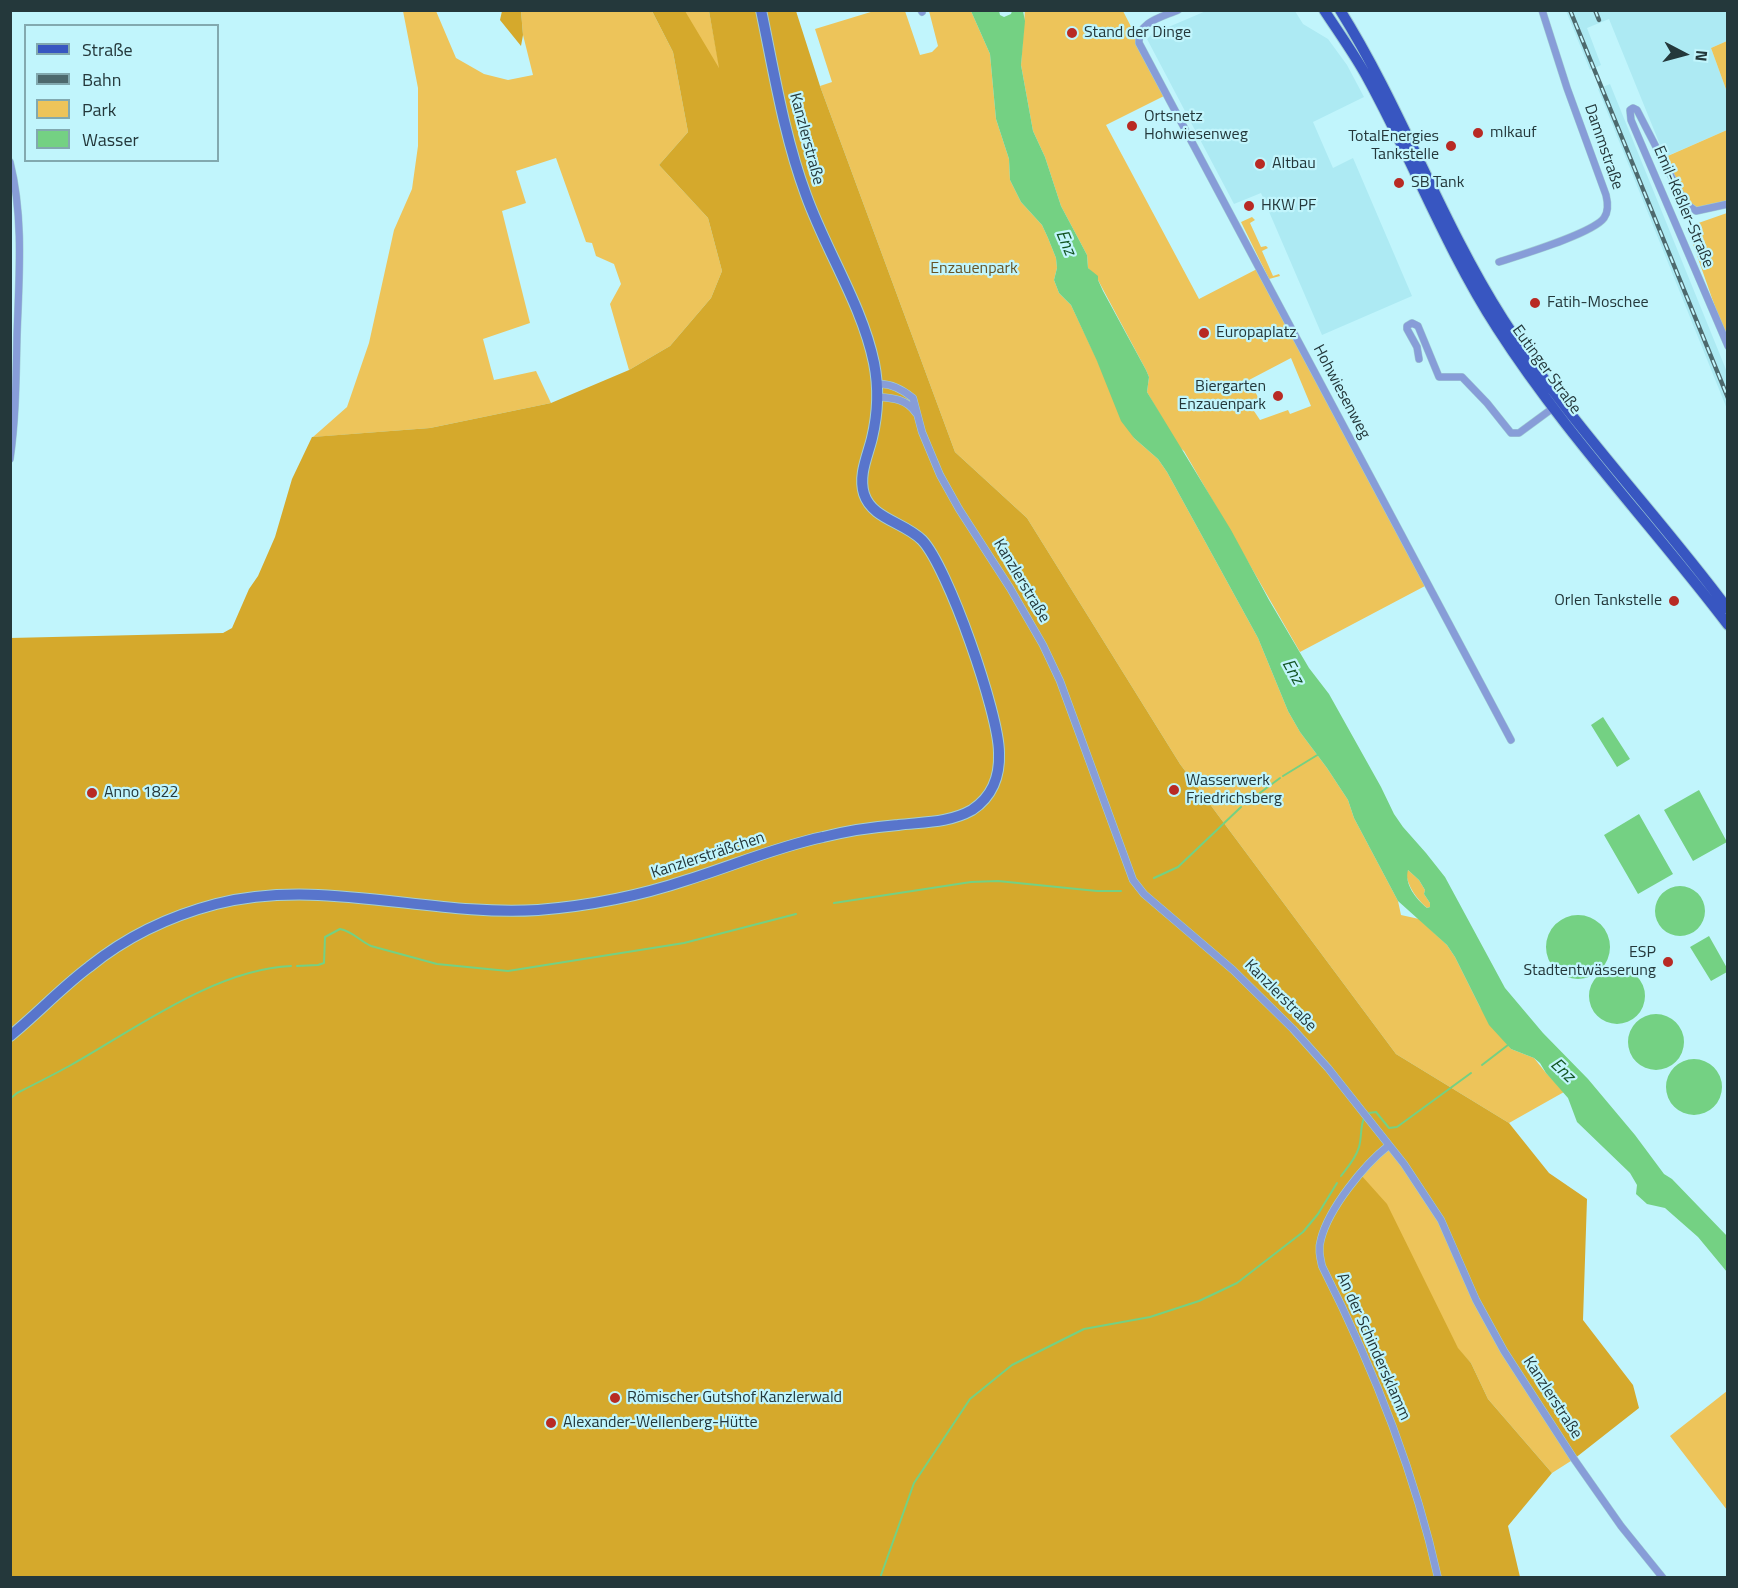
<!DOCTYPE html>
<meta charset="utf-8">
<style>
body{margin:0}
#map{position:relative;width:1738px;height:1588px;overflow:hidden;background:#c1f5fc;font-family:"Titillium Web",sans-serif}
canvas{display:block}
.frame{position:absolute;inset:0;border:12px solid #24383b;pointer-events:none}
.legend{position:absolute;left:24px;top:24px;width:195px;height:138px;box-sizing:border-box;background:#c1f5fc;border:2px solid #82a9af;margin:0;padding:8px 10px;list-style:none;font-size:18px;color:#24383b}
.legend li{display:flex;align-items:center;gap:12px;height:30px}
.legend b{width:30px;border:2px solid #82a9af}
.north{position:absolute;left:1654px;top:24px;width:60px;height:60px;-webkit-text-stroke:4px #c1f5fc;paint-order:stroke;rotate:96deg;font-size:16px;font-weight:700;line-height:24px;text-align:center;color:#24383b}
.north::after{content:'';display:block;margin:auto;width:21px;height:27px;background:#24383b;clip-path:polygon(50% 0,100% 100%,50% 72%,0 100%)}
</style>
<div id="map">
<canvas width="1738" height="1588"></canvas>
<div class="frame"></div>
<ul class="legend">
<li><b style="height:8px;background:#3856c1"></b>Straße</li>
<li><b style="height:8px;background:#4d696d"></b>Bahn</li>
<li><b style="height:16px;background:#edc45a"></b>Park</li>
<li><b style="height:16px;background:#74d183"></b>Wasser</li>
</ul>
<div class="north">N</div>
</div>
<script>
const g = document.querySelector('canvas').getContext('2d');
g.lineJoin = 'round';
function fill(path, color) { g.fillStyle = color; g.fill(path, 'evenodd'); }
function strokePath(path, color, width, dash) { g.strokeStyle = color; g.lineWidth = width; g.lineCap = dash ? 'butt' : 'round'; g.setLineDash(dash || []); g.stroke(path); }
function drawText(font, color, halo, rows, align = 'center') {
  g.font = font + ' "Titillium Web",sans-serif'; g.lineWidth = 4.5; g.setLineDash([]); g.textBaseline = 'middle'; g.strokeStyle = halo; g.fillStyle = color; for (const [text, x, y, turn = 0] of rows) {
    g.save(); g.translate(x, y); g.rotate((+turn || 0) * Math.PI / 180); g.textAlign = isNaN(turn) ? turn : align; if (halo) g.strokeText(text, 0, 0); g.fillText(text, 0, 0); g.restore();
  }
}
fill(new Path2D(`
 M1206 11H1295L1303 24 1328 39 1347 65 1364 97 1313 122 1333 168 1353 158 1412 296 1322 335 1261 193 1234 204 1147 39 1152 34Z
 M1566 11H1727V41L1711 48 1727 92V130L1665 157 1609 19 1587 28 1601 65 1590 70Z
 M1610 84 1727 372V409L1598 89Z`), '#adeaf3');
fill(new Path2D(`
 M1025 10 1123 11 1166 95 1106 125 1199 299 1257 269 1425 586 1300 652 1184 451 1178 446 1147 392 1149 377 1146 370 1098 280 1088 268 1087 255 1061 206 1045 157 1033 131 1021 65ZM1291 358 1311 406 1290 414 1288 410 1260 420 1252 408 1261 403 1249 380Z
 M403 11H436L456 58 484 74 508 80 533 75 523 35 521 11H652L673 52 688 132 659 165 708 218 722 271 711 298 670 346 629 370 610 304 621 284 614 264 596 256 592 243 586 242 556 158 516 171 526 203 502 211 530 323 483 339 494 380 536 371 551 403 430 428 313 437 347 407 369 343 394 230 412 189 418 146V88Z
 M675 11H709L720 70Z
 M874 11H905L920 55 932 52 938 46 929 11H971L990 54 996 119 1009 159 1010 180 1021 202 1042 225 1048 238 1056 258 1057 268 1054 280 1059 293 1071 305 1134 438 1158 459 1167 472 1258 638 1288 711 1300 732 1327 768 1348 800 1354 818 1398 901 1401 915 1419 919 1447 945 1455 957 1480 1007 1505 1041 1511 1049 1534 1058 1546 1073 1564 1092 1509 1123 1396 1054 1180 764 1027 518 955 452 820 86 832 82 815 29Z
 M1727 41V92L1711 48Z
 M1727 130V204L1696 211 1685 203 1661 159Z
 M1727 213V341L1687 227Z
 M1252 217 1255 220 1250 223 1261 247 1266 246 1268 248 1262 251 1273 276 1279 274 1280 276 1269 279 1241 222Z
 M1408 870 1419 880 1425 890 1424 894 1430 903V907L1427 908C1416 898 1408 887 1406 873Z
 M1388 1146 1422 1189 1574 1459 1552 1473 1488 1399 1471 1363 1458 1349 1361 1174Z
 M1727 1391V1510L1670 1436Z`), '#edc45a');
fill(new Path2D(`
 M502 11H521L523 35 521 46 500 20Z
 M652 11H685L719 68 709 11H796L820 86 955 452 1027 518 1180 764 1396 1054 1509 1123 1549 1173 1587 1199 1583 1320 1633 1385 1639 1408 1574 1459 1504 1351 1441 1220 1388 1146 1361 1175 1387 1204 1458 1348 1471 1363 1488 1399 1552 1473 1508 1526 1520 1577H11L10 638 223 633 232 628 249 589 258 576 275 537 292 479 312 437 430 428 551 403 629 370 670 346 711 298 722 271 708 218 659 165 688 132 673 52Z`), '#d5a92c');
fill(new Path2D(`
 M971 11H999L1000 15 1004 17 1011 14 1012 11H1023L1025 21 1021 65 1033 131 1045 157 1061 206 1087 255 1088 268 1098 276V280L1103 291 1146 370 1149 377 1147 392 1231 530 1269 600 1309 668 1329 694 1381 787 1394 814 1403 827 1426 853 1445 877 1505 988 1543 1033 1588 1079 1635 1135 1664 1174 1672 1179 1727 1236V1272L1698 1237 1665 1208 1647 1204 1636 1194 1637 1185 1630 1173 1577 1122 1568 1098 1546 1073 1540 1063 1534 1058 1511 1049 1489 1025 1455 957 1447 945 1398 901 1354 818 1348 800 1327 768 1300 732 1288 711 1258 638 1167 472 1158 459 1134 438 1121 421 1097 361 1071 305 1059 293 1054 280 1057 268 1056 258 1048 238 1042 225 1021 202 1010 180 1009 159 996 119 990 54ZM1408 870 1419 880 1425 890 1424 894 1430 903V907L1427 908C1416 899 1404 884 1408 870Z
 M1603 717 1630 759 1617 767 1591 725Z
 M1699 790 1727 842 1693 861 1664 810Z
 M1639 814 1673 874 1638 894 1604 835Z
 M1655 911a25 25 0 1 1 50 0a25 25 0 1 1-50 0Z
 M1546 947a32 32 0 1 1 64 0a32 32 0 1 1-64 0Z
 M1709 936 1727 968V972L1711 981 1690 947Z
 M1589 996a28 28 0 1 1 56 0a28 28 0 1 1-56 0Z
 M1628 1042a28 28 0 1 1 56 0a28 28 0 1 1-56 0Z
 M1666 1087a28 28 0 1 1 56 0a28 28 0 1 1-56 0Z`), '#74d183');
strokePath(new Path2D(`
 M1283 776 1319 754
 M1245 804 1280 778
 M1154 878 1178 867 1241 807
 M834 903 971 882 998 881 1097 891H1121
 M297 966 318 965 324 963 325 937 340 929C352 931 360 941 371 946L437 964 508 971 684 943 796 914
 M1482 1065 1508 1045
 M10 1099 17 1093C35 1084 53 1075 71 1065 135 1029 216 969 291 966
 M1369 1113 1376 1112 1389 1128 1397 1127 1471 1073
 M1341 1176C1348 1167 1356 1158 1359 1147 1362 1137 1360 1127 1364 1118
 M880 1578 914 1483 970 1399 1012 1365 1084 1329 1150 1317 1199 1301 1237 1283 1303 1232 1318 1214 1337 1183`), '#74d183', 2);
const minor = new Path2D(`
 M921 10 922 12
 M1178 10C1162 17 1137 22 1139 43L1511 740
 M10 162C24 218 19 277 17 335 16 376 16 418 10 459
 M1728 204 1696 211 1685 203 1637 110 1633 108 1630 110 1631 120 1728 346
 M1499 262C1520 255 1592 234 1604 218 1609 211 1608 203 1606 195L1567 88 1542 10
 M1419 359 1417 347 1407 329V326L1412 323 1418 326 1439 377H1462L1487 403 1511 433H1519L1553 408
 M878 384C891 383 902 389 913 398L922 432 940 475 959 509 1010 588 1043 645 1060 681 1133 880 1144 894 1233 970 1293 1029 1328 1068 1404 1164 1441 1220 1476 1300 1504 1351 1574 1459 1621 1526 1663 1578
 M878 397C893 398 907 399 916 413
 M1388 1146C1364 1165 1329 1208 1321 1239 1318 1248 1320 1257 1322 1266 1372 1365 1414 1469 1438 1578`);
const secondary = new Path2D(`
 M10 1036C37 1014 61 988 89 967 126 937 170 916 216 904 322 877 430 917 538 910 588 906 639 896 687 880 732 866 776 847 823 837 847 831 873 827 898 825 923 822 949 823 972 810 992 797 1000 776 999 753 999 714 948 567 922 540 904 522 872 519 864 494 858 475 868 455 872 438 878 413 879 388 874 363 862 305 826 251 806 195 784 136 774 72 761 10`);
const primary = new Path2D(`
 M1324 10C1339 33 1355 55 1368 79 1413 161 1446 249 1497 328 1565 434 1652 525 1728 625
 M1340 10C1402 109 1440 220 1503 319 1569 423 1655 511 1728 609`);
strokePath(minor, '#a2cfd5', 8);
strokePath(secondary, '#a2cfd5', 12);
strokePath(primary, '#a2cfd5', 12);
strokePath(minor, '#879dd8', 7);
strokePath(secondary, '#5875cc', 10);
strokePath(primary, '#3856c1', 10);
const rail = new Path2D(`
 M1570 10 1728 398
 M1595 10 1599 20`);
strokePath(rail, '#4d696d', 4.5);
strokePath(rail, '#c1f5fc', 2, [7]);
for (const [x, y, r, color] of [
 [1072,33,6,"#b82a24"],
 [1132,126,6,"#b82a24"],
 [1478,133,6,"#b82a24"],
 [1451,146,6,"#b82a24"],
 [1260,164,6,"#b82a24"],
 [1399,183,6,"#b82a24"],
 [1249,206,6,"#b82a24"],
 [1535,303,6,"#b82a24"],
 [1204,333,6,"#b82a24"],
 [1278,396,6,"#b82a24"],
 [1674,601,6,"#b82a24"],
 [1174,790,6,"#b82a24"],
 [92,793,6,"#b82a24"],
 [1668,962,6,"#b82a24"],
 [615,1398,6,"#b82a24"],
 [551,1423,6,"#b82a24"]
]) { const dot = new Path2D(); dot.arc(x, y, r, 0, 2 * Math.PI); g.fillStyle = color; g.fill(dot); strokePath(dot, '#c1f5fc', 2); }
drawText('16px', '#24383b', '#c1f5fc', [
 ["Stand der Dinge",1084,33],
 ["Ortsnetz",1144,117],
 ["Hohwiesenweg",1144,135],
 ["mlkauf",1490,133],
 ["TotalEnergies",1439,137,"right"],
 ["Tankstelle",1439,155,"right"],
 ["Altbau",1272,164],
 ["SB Tank",1411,183],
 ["HKW PF",1261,206],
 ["Fatih-Moschee",1547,303],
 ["Europaplatz",1216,333],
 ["Biergarten",1266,387,"right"],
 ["Enzauenpark",1266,405,"right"],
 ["Orlen Tankstelle",1662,601,"right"],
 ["Wasserwerk",1186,781],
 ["Friedrichsberg",1186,799],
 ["Anno 1822",104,793],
 ["ESP",1656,953,"right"],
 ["Stadtentwässerung",1656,971,"right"],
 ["Römischer Gutshof Kanzlerwald",627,1398],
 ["Alexander-Wellenberg-Hütte",563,1423]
], 'left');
drawText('16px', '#24383b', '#c1f5fc', [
 ["Kanzlerstraße",806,139,75],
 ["Dammstraße",1603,147,71],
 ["Emil-Keßler-Straße",1683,207,67],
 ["Eutinger Straße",1546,370,54],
 ["Hohwiesenweg",1341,392,62],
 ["Kanzlerstraße",1021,581,59],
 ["Kanzlersträßchen",708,856,-18],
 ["Kanzlerstraße",1280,996,45],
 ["An der Schindersklamm",1373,1347,66],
 ["Kanzlerstraße",1552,1398,57]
]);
drawText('16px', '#675527', '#c1f5fc', [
 ["Enzauenpark",974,269]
]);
drawText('italic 18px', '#135524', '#c1f5fc', [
 ["Enz",1065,243,67],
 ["Enz",1292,672,61],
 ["Enz",1562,1071,43]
]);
</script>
